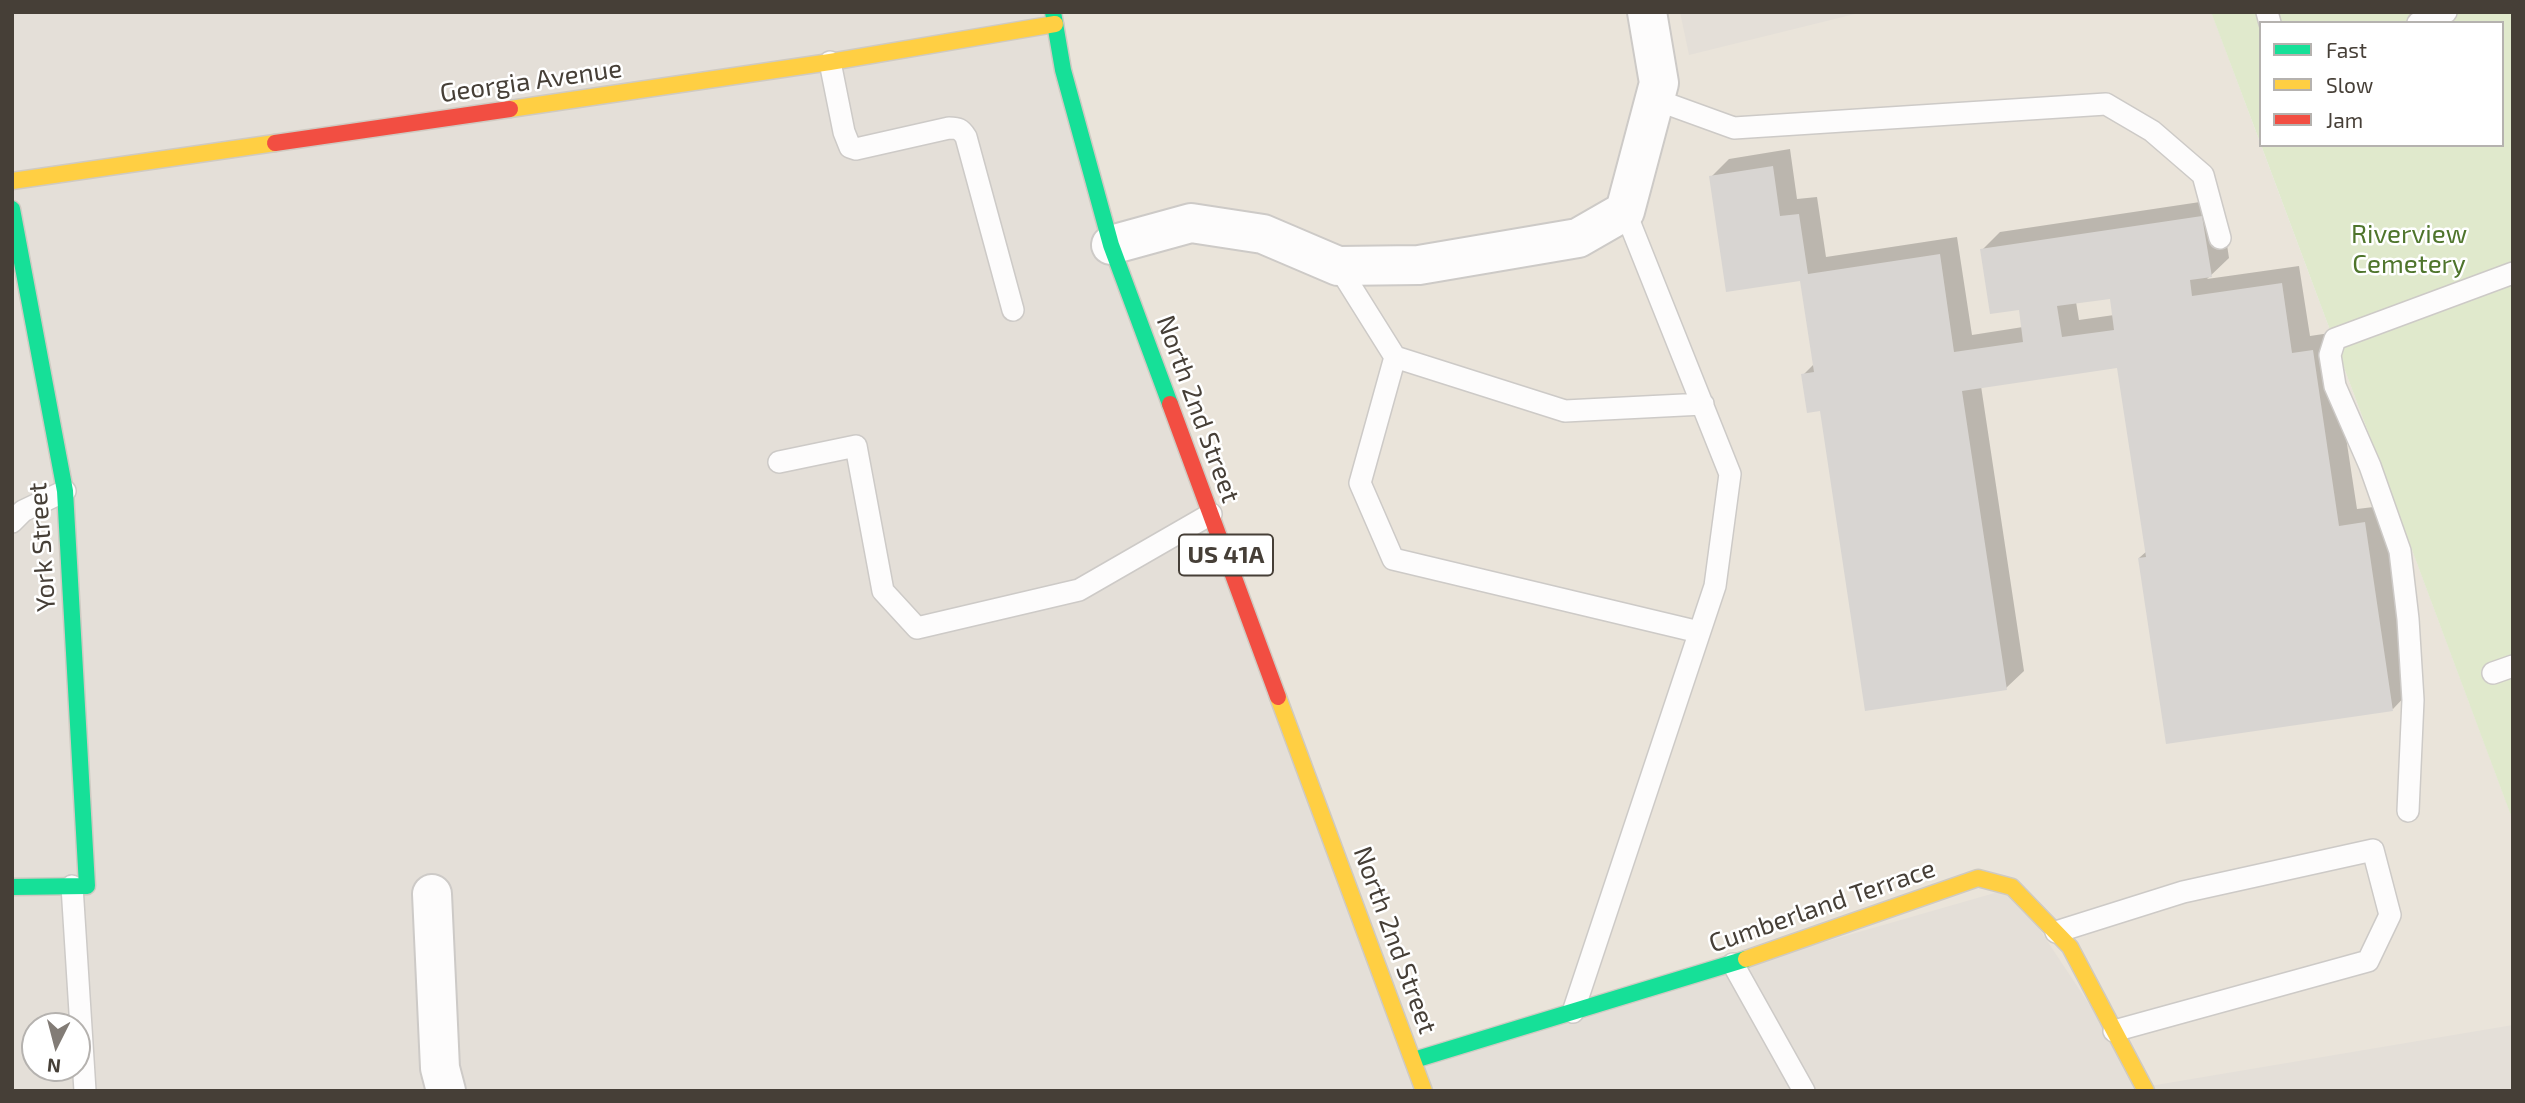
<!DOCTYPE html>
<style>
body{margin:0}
#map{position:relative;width:2525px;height:1103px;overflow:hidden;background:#f0eeeb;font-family:"Exo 2",sans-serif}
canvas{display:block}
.frame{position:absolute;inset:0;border:14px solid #463f37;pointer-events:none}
.legend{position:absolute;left:2259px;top:21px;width:245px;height:126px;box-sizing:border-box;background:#fff;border:2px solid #b5b2af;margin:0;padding:9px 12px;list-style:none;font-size:21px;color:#463f37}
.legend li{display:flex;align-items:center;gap:14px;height:35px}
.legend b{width:35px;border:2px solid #b5b2af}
.north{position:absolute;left:21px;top:1012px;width:70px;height:70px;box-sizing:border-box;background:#fff;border:2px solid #b5b2af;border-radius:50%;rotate:186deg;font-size:19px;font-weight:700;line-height:28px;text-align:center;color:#463f37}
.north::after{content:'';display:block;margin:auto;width:24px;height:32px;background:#827c76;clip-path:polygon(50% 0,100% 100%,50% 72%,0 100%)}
</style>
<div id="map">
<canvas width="2525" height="1103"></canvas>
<div class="frame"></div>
<ul class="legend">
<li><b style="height:9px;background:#16e098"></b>Fast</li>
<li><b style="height:9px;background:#ffcf43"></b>Slow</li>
<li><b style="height:9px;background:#f24e42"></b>Jam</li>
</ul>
<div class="north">N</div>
</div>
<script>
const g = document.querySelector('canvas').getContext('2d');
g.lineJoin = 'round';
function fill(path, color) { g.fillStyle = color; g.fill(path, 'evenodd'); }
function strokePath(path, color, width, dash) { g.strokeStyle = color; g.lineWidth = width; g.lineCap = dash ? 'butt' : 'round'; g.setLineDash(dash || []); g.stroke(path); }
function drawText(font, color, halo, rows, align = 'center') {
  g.font = font + ' "Exo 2",sans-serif'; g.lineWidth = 5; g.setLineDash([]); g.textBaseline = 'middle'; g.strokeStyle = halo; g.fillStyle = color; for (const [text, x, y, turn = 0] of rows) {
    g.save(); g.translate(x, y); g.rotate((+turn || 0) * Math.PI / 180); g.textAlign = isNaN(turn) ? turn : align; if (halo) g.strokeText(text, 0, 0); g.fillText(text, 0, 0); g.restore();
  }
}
fill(new Path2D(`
 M12 12H2211L2513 821V1091H12ZM35 1026H77V1068H35Z`), '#e4dfd8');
fill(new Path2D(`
 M1053 12H1680L1689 55 1863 12H2211L2513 821V1025L2144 1087 2012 888 1414 1060 1111 245Z`), '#eae4da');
fill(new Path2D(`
 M2211 12H2513V821L2261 145H2502V23H2261V145Z`), '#e0e9cc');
fill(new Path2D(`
 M1790 149 1797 199 1817 197 1826 257 1957 237 1972 335 2023 327 2020 308 1982 250 2000 232 2220 199 2229 258 2207 279 2299 266 2310 336 2330 333 2357 509 2382 506 2410 691 2393 709 2139 558 2147 551 2119 366 1981 386 2024 671 2006 688 1821 409 1803 375 1814 364 1801 279 1711 177 1729 159ZM2111 297 2114 315 2079 320 2076 302Z`), '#0003');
fill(new Path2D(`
 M1773 166 1780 216 1799 214 1808 274 1940 254 1954 352 2023 342 2019 310 1990 314 1980 249 2202 216 2212 277 2190 280 2192 296 2282 283 2292 353 2313 350 2339 526 2365 522 2393 711 2166 744 2138 558 2146 557 2117 368 1962 391 2007 690 1865 711 1820 411 1807 413 1801 374 1814 372 1800 281 1726 292 1709 176ZM2110 299 2114 330 2062 337 2057 306Z`), '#d8d5d2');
const lane = new Path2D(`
 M2267 12 2270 23
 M2418 23 2446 12
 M830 62 844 132 850 147 856 149 949 128C958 128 961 129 966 137L1013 310
 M1654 99 1734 128 2106 104 2152 131 2203 175 2220 238
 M1338 266 1395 357 1360 483 1393 559 1699 632
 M1395 357 1565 411 1703 404
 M779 462 856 446 883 591 917 628 1079 590 1211 514
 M12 522 23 511 65 491
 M2493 673 2513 666
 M2408 811 2413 700 2408 619 2400 551 2370 466 2335 386 2330 355 2335 339 2513 273
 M72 886 85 1091
 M2056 932 2183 892 2373 850 2390 915 2368 961 2114 1031
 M1733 964 1804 1091
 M1573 1012 1715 586 1730 474 1625 211`);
const street = new Path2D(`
 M1111 245 1191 223 1263 234 1338 266 1419 265 1578 238 1625 211 1659 83 1647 12
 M432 894 440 1068 446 1091`);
const fast = new Path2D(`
 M1053 12 1063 70 1111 245 1170 404
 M12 209 65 491 87 886 12 887
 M1414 1060 1746 959`);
const slow = new Path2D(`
 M510 109 830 62 1055 24
 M12 181 275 143
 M1278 697 1424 1091
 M1746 959 1978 878 2012 887 2070 947 2146 1091`);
const jam = new Path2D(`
 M275 143 510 109
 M1170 404 1278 697`);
strokePath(lane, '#cdcac7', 24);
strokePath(street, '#cdcac7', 42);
strokePath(fast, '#cfcac2', 19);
strokePath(slow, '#cfcac2', 19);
strokePath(jam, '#cfcac2', 19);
strokePath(lane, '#fdfcfc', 21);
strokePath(street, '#fdfcfc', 38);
strokePath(fast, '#16e098', 16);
strokePath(slow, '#ffcf43', 16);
strokePath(jam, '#f24e42', 16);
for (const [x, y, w] of [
 [1226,555,94]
]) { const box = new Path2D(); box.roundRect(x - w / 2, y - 20.5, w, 41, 5); g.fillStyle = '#fff'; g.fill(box); strokePath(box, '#463f37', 2); }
drawText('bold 24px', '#463f37', null, [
 ["US 41A",1226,555]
]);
drawText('26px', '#463f37', '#fff', [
 ["Georgia Avenue",531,81,-8],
 ["North 2nd Street",1198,409,70],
 ["York Street",42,547,-94],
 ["Cumberland Terrace",1822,906,-19],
 ["North 2nd Street",1395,940,70]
]);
drawText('26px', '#4f752c', '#fff', [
 ["Riverview",2409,234],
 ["Cemetery",2409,264]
]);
</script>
